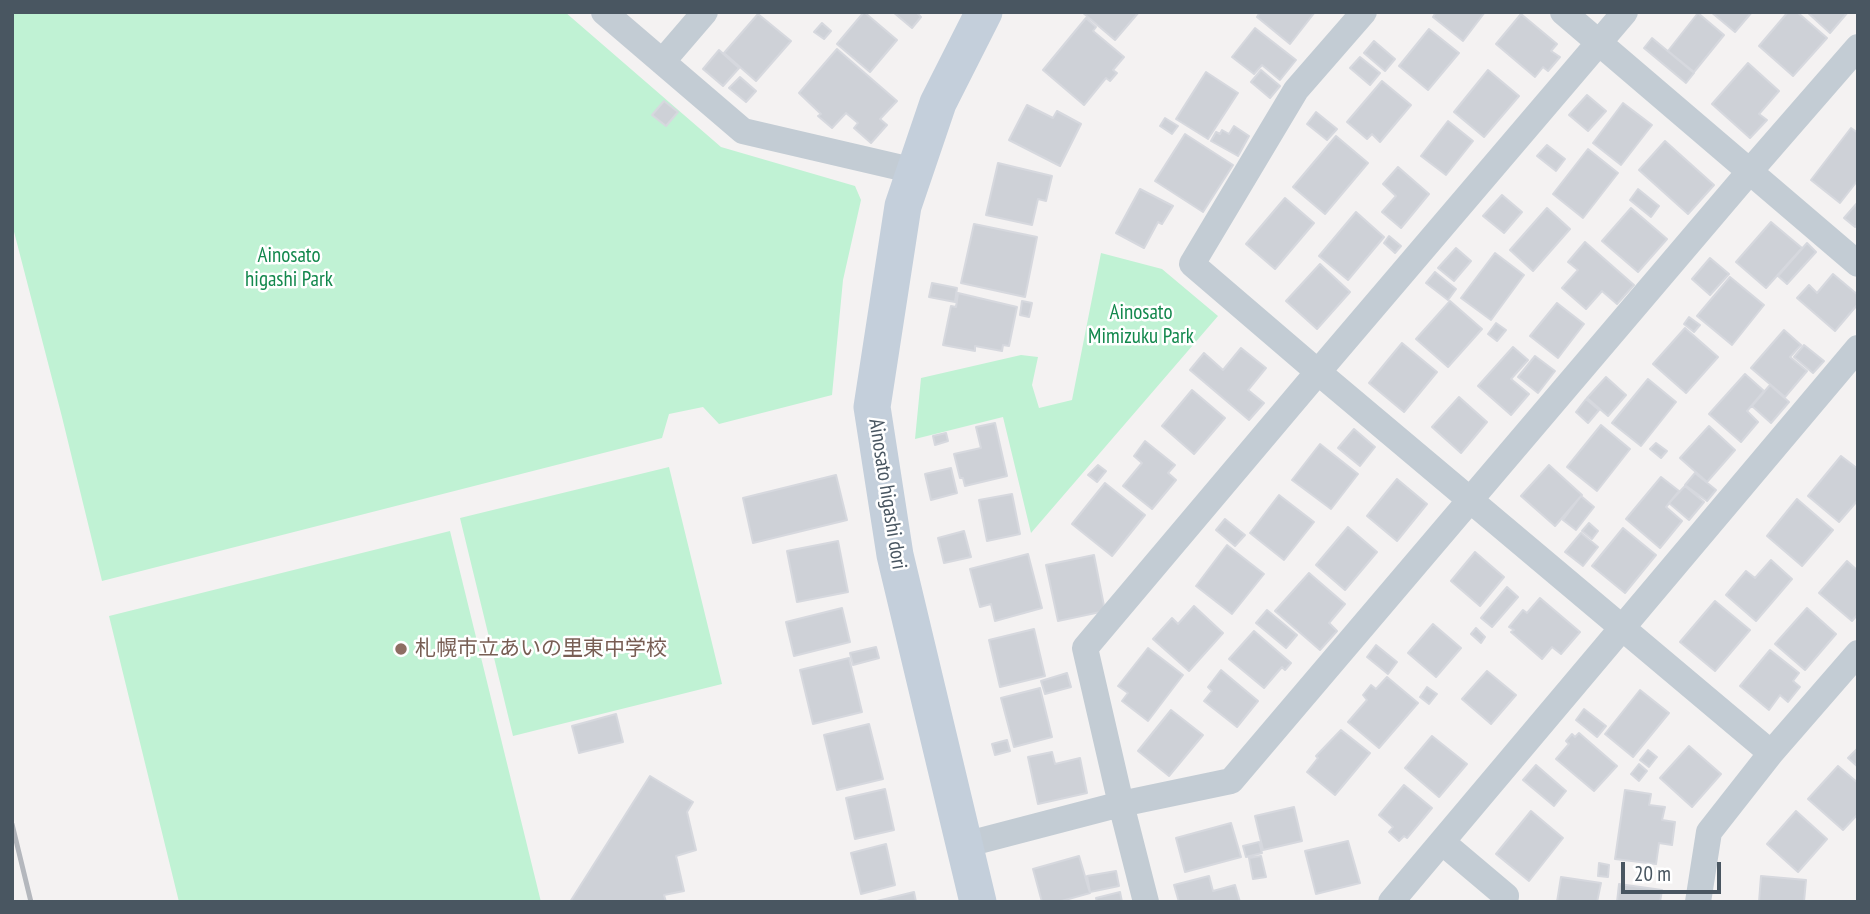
<!DOCTYPE html>
<meta charset="utf-8">
<style>
body{margin:0}
#map{position:relative;width:1870px;height:914px;overflow:hidden;background:#f4f2f2;font-family:"PT Sans Narrow",sans-serif}
canvas{display:block}
.frame{position:absolute;inset:0;border:14px solid #495661;pointer-events:none}
.scale{position:absolute;left:1621px;top:862px;width:100px;height:32px;box-sizing:border-box;border:4px solid #495661;border-top:0;padding-left:9px;font-size:21px;line-height:24px;white-space:nowrap;color:#495661;-webkit-text-stroke:5px #fff;paint-order:stroke}
</style>
<div id="map">
<canvas width="1870" height="914"></canvas>
<div class="frame"></div>
<div class="scale">20 m</div>
</div>
<script>
const g = document.querySelector('canvas').getContext('2d');
g.lineJoin = 'round';
function fill(path, color) { g.fillStyle = color; g.fill(path, 'evenodd'); }
function strokePath(path, color, width, dash) { g.strokeStyle = color; g.lineWidth = width; g.lineCap = dash ? 'butt' : 'round'; g.setLineDash(dash || []); g.stroke(path); }
function drawText(font, color, halo, rows, align = 'center') {
  g.font = font + ' "PT Sans Narrow","Noto Sans JP",sans-serif'; g.lineWidth = 5; g.setLineDash([]); g.textBaseline = 'middle'; g.strokeStyle = halo; g.fillStyle = color; for (const [text, x, y, turn = 0] of rows) {
    g.save(); g.translate(x, y); g.rotate((+turn || 0) * Math.PI / 180); g.textAlign = isNaN(turn) ? turn : align; if (halo) g.strokeText(text, 0, 0); g.fillText(text, 0, 0); g.restore();
  }
}
fill(new Path2D(`
 M12 12H565L721 147 855 186 861 200 843 280 832 395 719 424 703 407 669 414 662 438 102 581 62 417 12 224Z
 M1101 253 1162 269 1218 316 1031 533 1003 417 915 439 921 378 1021 355 1038 357 1032 385 1039 408 1072 400Z
 M669 467 722 684 513 736 460 518Z
 M450 531 541 902H179L109 616Z`), '#c0f2d4');
const building = new Path2D(`
 M864 12 897 40 870 72 837 44Z
 M893 12H916L921 17 912 28Z
 M1082 12H1139L1115 40Z
 M1260 12H1315L1290 44 1257 17Z
 M1436 12H1485L1463 41 1433 17Z
 M1711 12H1752L1735 32Z
 M1788 12H1797L1827 38 1793 76 1759 46Z
 M1807 12H1848L1830 33Z
 M1698 13 1724 35 1694 72 1668 51Z
 M758 14 791 41 756 81 724 53Z
 M1521 14 1557 44 1551 51 1560 57 1548 71 1543 67 1535 77 1496 44Z
 M1086 18 1096 27 1093 31 1124 57 1113 70 1117 73 1110 81 1106 78 1084 105 1043 70Z
 M822 23 831 31 824 39 814 32Z
 M1255 28 1296 60 1280 80 1262 65 1254 74 1232 57Z
 M1429 29 1459 53 1428 90 1399 66Z
 M1652 38 1694 73 1686 83 1644 48Z
 M1374 41 1395 59 1385 71 1364 53Z
 M837 49 897 101 880 119 887 125 871 143 854 128 858 123 846 113 832 128 818 116 821 114 799 93Z
 M719 50 739 68 723 86 703 69Z
 M1360 57 1380 73 1370 85 1350 68Z
 M1748 63 1779 91 1759 114 1767 120 1750 138 1712 104Z
 M1261 70 1280 86 1270 98 1251 82Z
 M1488 70 1519 96 1484 137 1454 112Z
 M1206 72 1238 93 1208 139 1176 119Z
 M740 77 756 91 746 102 729 88Z
 M1382 81 1411 105 1380 142 1372 134 1367 139 1347 122Z
 M1587 95 1606 111 1588 131 1569 115Z
 M664 101 678 112 666 126 652 115Z
 M1623 103 1652 125 1621 165 1593 143Z
 M1027 105 1053 118 1057 111 1081 124 1060 166 1009 140Z
 M1316 112 1337 129 1327 140 1307 124Z
 M1165 118 1178 126 1172 134 1160 126Z
 M1448 121 1473 141 1446 175 1421 156Z
 M1234 126 1249 136 1238 156 1211 141 1216 132 1220 134 1222 130 1229 134Z
 M1851 128 1858 133V180L1840 203 1811 180Z
 M1185 134 1233 165 1203 212 1155 181Z
 M1336 136 1368 163 1325 214 1293 187Z
 M1665 141 1714 185 1688 214 1639 170Z
 M1547 145 1565 159 1556 171 1537 156Z
 M1588 149 1618 173 1583 218 1553 194Z
 M998 163 1052 176 1046 201 1038 199 1032 225 986 215Z
 M1398 167 1429 194 1401 228 1382 212 1396 196 1383 184Z
 M1140 189 1173 206 1162 224 1158 222 1144 248 1116 233Z
 M1638 189 1659 206 1651 217 1630 200Z
 M1502 195 1522 212 1504 233 1483 216Z
 M1285 198 1314 223 1275 269 1246 244Z
 M1858 202V224L1855 227 1844 218Z
 M1547 208 1570 229 1533 271 1510 250Z
 M1631 208 1667 239 1638 272 1602 241Z
 M1356 212 1384 237 1348 280 1319 256Z
 M1771 222 1802 248 1766 288 1736 262Z
 M974 224 1037 237 1025 297 961 283Z
 M1389 236 1401 246 1395 253 1384 243Z
 M1585 242 1634 285 1617 304 1602 291 1586 309 1562 288 1578 270 1568 262Z
 M1807 243 1816 252 1787 284 1778 276Z
 M1456 248 1471 261 1454 281 1438 268Z
 M1495 253 1524 275 1491 320 1461 298Z
 M1710 258 1729 274 1710 295 1692 279Z
 M1320 264 1350 292 1317 329 1286 301Z
 M1435 272 1456 289 1448 300 1426 283Z
 M1833 274 1858 295V304L1835 331 1797 298 1809 285 1817 293Z
 M1730 277 1764 305 1732 345 1697 316Z
 M932 283 957 288 955 302 929 297Z
 M958 293 1017 307 1009 346 1003 345 1002 351 975 346V351L943 345 951 306 956 307Z
 M1022 301 1032 303 1029 317 1020 315Z
 M1450 301 1482 329 1448 367 1416 339Z
 M1557 303 1584 324 1558 358 1530 336Z
 M1689 317 1700 325 1694 332 1684 324Z
 M1496 323 1506 330 1497 341 1488 334Z
 M1685 328 1718 357 1686 393 1653 364Z
 M1784 330 1801 345 1790 357 1807 371 1785 397 1751 368Z
 M1402 343 1437 372 1404 412 1369 383Z
 M1804 345 1824 361 1813 373 1794 357Z
 M1513 347 1528 360 1511 379 1529 394 1511 415 1478 386Z
 M1241 348 1266 368 1248 390 1264 403 1249 420 1190 370 1204 353 1223 370Z
 M1535 356 1555 371 1538 393 1518 377Z
 M1745 374 1764 391 1747 411 1758 422 1741 442 1709 414Z
 M1606 377 1626 395 1608 416 1587 398Z
 M1648 379 1676 402 1641 446 1612 423Z
 M1770 385 1789 402 1771 423 1752 406Z
 M1192 390 1225 418 1194 454 1162 426Z
 M1459 397 1487 422 1461 453 1432 427Z
 M1586 399 1599 410 1588 423 1576 412Z
 M995 423 1007 476 965 486 963 478H960L954 454 981 448 976 427Z
 M1601 425 1630 449 1597 491 1567 467Z
 M1709 426 1735 450 1707 482 1680 458Z
 M1354 429 1375 447 1360 466 1338 448Z
 M946 433 948 441 935 445 933 436Z
 M1145 441 1175 465 1168 473 1176 480 1152 509 1123 486 1142 463 1134 456Z
 M1656 443 1667 451 1661 458 1650 449Z
 M1320 444 1358 474 1331 509 1292 480Z
 M1841 456 1858 469V500L1839 522 1808 496Z
 M1098 465 1106 471 1097 482 1088 475Z
 M1549 465 1582 495 1555 526 1521 496Z
 M951 468 957 493 931 500 925 474Z
 M1695 473 1716 490 1707 501 1685 485Z
 M836 475 847 520 753 543 743 498Z
 M1661 477 1679 491 1666 507 1682 521 1660 548 1626 519Z
 M1397 479 1427 504 1397 541 1367 516Z
 M1105 483 1145 515 1112 556 1072 524Z
 M1685 486 1704 502 1689 520 1669 503Z
 M1012 494 1020 534 987 541 979 500Z
 M1279 495 1314 522 1284 560 1250 533Z
 M1581 496 1594 507 1576 530 1563 520Z
 M1797 499 1833 530 1802 566 1767 536Z
 M1225 519 1245 535 1235 546 1216 530Z
 M1589 523 1598 531 1592 539 1582 531Z
 M1348 527 1377 552 1345 590 1316 565Z
 M1623 528 1656 555 1625 593 1592 566Z
 M964 531 971 557 944 563 938 538Z
 M1581 533 1598 547 1583 566 1565 552Z
 M838 541 848 592 797 602 787 551Z
 M1227 545 1264 574 1232 614 1196 586Z
 M1475 552 1504 577 1480 606 1451 581Z
 M1028 554 1042 608 995 621 991 604 980 607 970 569Z
 M1094 555 1105 611 1058 621 1046 565Z
 M1771 560 1792 579 1756 621 1726 595 1746 571 1755 578Z
 M1847 561 1858 571V614L1852 621 1819 593Z
 M1309 573 1345 604 1329 623 1337 631 1320 650 1275 611Z
 M1507 587 1518 597 1492 627 1481 618Z
 M1540 598 1580 632 1561 654 1552 647 1542 659 1511 632 1514 630 1509 627 1523 610 1527 613Z
 M1715 601 1750 630 1715 671 1680 642Z
 M1194 606 1223 633 1189 671 1153 639 1172 618 1178 624Z
 M842 608 850 642 794 656 786 622Z
 M1807 608 1836 634 1805 670 1775 644Z
 M1267 610 1297 635 1286 648 1256 623Z
 M1433 624 1461 648 1436 677 1408 653Z
 M1476 628 1485 637 1481 643 1471 634Z
 M1034 629 1045 676 1000 687 989 640Z
 M1254 631 1291 663 1285 670 1282 667 1264 688 1229 659Z
 M1376 645 1397 662 1388 674 1367 657Z
 M876 647 879 658 853 665 850 653Z
 M1148 648 1183 675 1148 721 1122 701 1128 693 1118 686Z
 M1770 650 1799 673 1793 681 1800 687 1788 702 1780 695 1769 710 1740 686Z
 M849 658 862 712 813 724 800 670Z
 M1221 670 1258 701 1237 727 1204 701 1212 691 1208 687Z
 M1487 671 1516 695 1491 724 1462 699Z
 M1067 673 1071 687 1045 694 1041 681Z
 M1387 677 1418 703 1379 748 1348 722 1367 700 1363 695 1371 685 1376 689Z
 M1427 687 1437 694 1429 704 1420 697Z
 M1040 688 1052 737 1014 747 1001 698Z
 M1640 690 1669 713 1633 757 1605 734Z
 M1584 709 1606 726 1597 737 1576 720Z
 M1171 710 1203 735 1169 776 1138 751Z
 M616 714 623 742 579 753 572 726Z
 M869 724 883 779 837 790 824 735Z
 M1341 730 1370 753 1335 795 1307 772 1318 758 1316 756Z
 M1579 733 1617 766 1594 791 1556 759 1569 744 1566 741 1572 734 1575 737Z
 M1432 736 1467 764 1439 797 1405 768Z
 M1007 740 1010 751 995 755 992 744Z
 M1689 746 1721 774 1692 807 1660 778Z
 M1858 748V767L1848 758Z
 M1648 750 1657 757 1649 767 1640 760Z
 M1052 752 1055 764 1080 758 1087 793 1038 804 1028 757Z
 M1639 764 1647 771 1639 781 1631 774Z
 M1536 765 1566 791 1554 806 1523 780Z
 M1838 766 1858 783V814L1843 830 1808 799Z
 M650 776 693 802 687 812 696 850 676 856 684 891 664 895 666 902H570Z
 M1404 785 1432 808 1407 838 1404 836 1399 841 1389 832 1393 827 1379 815Z
 M885 789 894 830 855 839 846 798Z
 M1625 790 1651 794 1649 805 1665 807 1662 820 1675 822 1672 845 1659 843 1656 864 1615 859Z
 M1294 807 1302 841 1263 850 1255 816Z
 M1531 811 1563 838 1529 881 1496 854Z
 M1796 811 1827 839 1798 872 1767 844Z
 M1231 823 1241 857 1185 872 1176 838Z
 M1348 841 1360 883 1316 894 1305 851Z
 M1259 842 1262 853 1246 857 1243 846Z
 M886 844 895 885 861 894 851 853Z
 M1079 856 1090 893 1058 902H1042L1033 869Z
 M1261 856 1266 877 1253 879 1249 858Z
 M1599 863 1609 865 1608 877 1598 876Z
 M1116 871 1119 886 1090 892 1087 876Z
 M1209 876 1213 891 1235 885 1240 902H1179L1174 885Z
 M1761 876 1806 880 1804 902H1759Z
 M1561 877 1601 883 1597 902H1557Z
 M1619 884 1662 890 1660 902H1617Z
 M914 892 916 902H873Z
 M1120 892 1122 902H1097L1096 898Z`);
fill(building, '#ced1d7');
strokePath(building, '#d6d8de', 2);
strokePath(new Path2D(`
 M604 12 743 131 915 171
 M1364 12 1296 90 1192 264 1318 372 1625 12
 M1563 12 1858 264
 M662 62 705 12
 M1771 753 1858 653
 M1442 842 1506 896 1505 902
 M964 845 1121 804 1231 781 1750 171 1858 47
 M1146 902 1121 804 1085 648 1318 372 1771 753 1709 832 1698 902
 M1391 902 1858 348`), '#c3ccd4', 26);
strokePath(new Path2D(`
 M978 902 895 555 872 407 903 206 938 103 984 12`), '#c4cfdb', 37);
strokePath(new Path2D(`
 M12 824 31 902`), '#b4b7bd', 5);
for (const [x, y, r, color] of [
 [401,649,7,"#8d6e63"]
]) { const dot = new Path2D(); dot.arc(x, y, r, 0, 2 * Math.PI); g.fillStyle = color; g.fill(dot); strokePath(dot, '#fff', 2.5); }
drawText('21px', '#13884d', '#fff', [
 ["Ainosato",289,256],
 ["higashi Park",289,280],
 ["Ainosato",1141,313],
 ["Mimizuku Park",1141,337]
]);
drawText('21px', '#495661', '#fff', [
 ["Ainosato higashi dori",887,494,81]
]);
drawText('21px', '#785e54', '#fff', [
 ["札幌市立あいの里東中学校",415,649]
], 'left');
</script>
